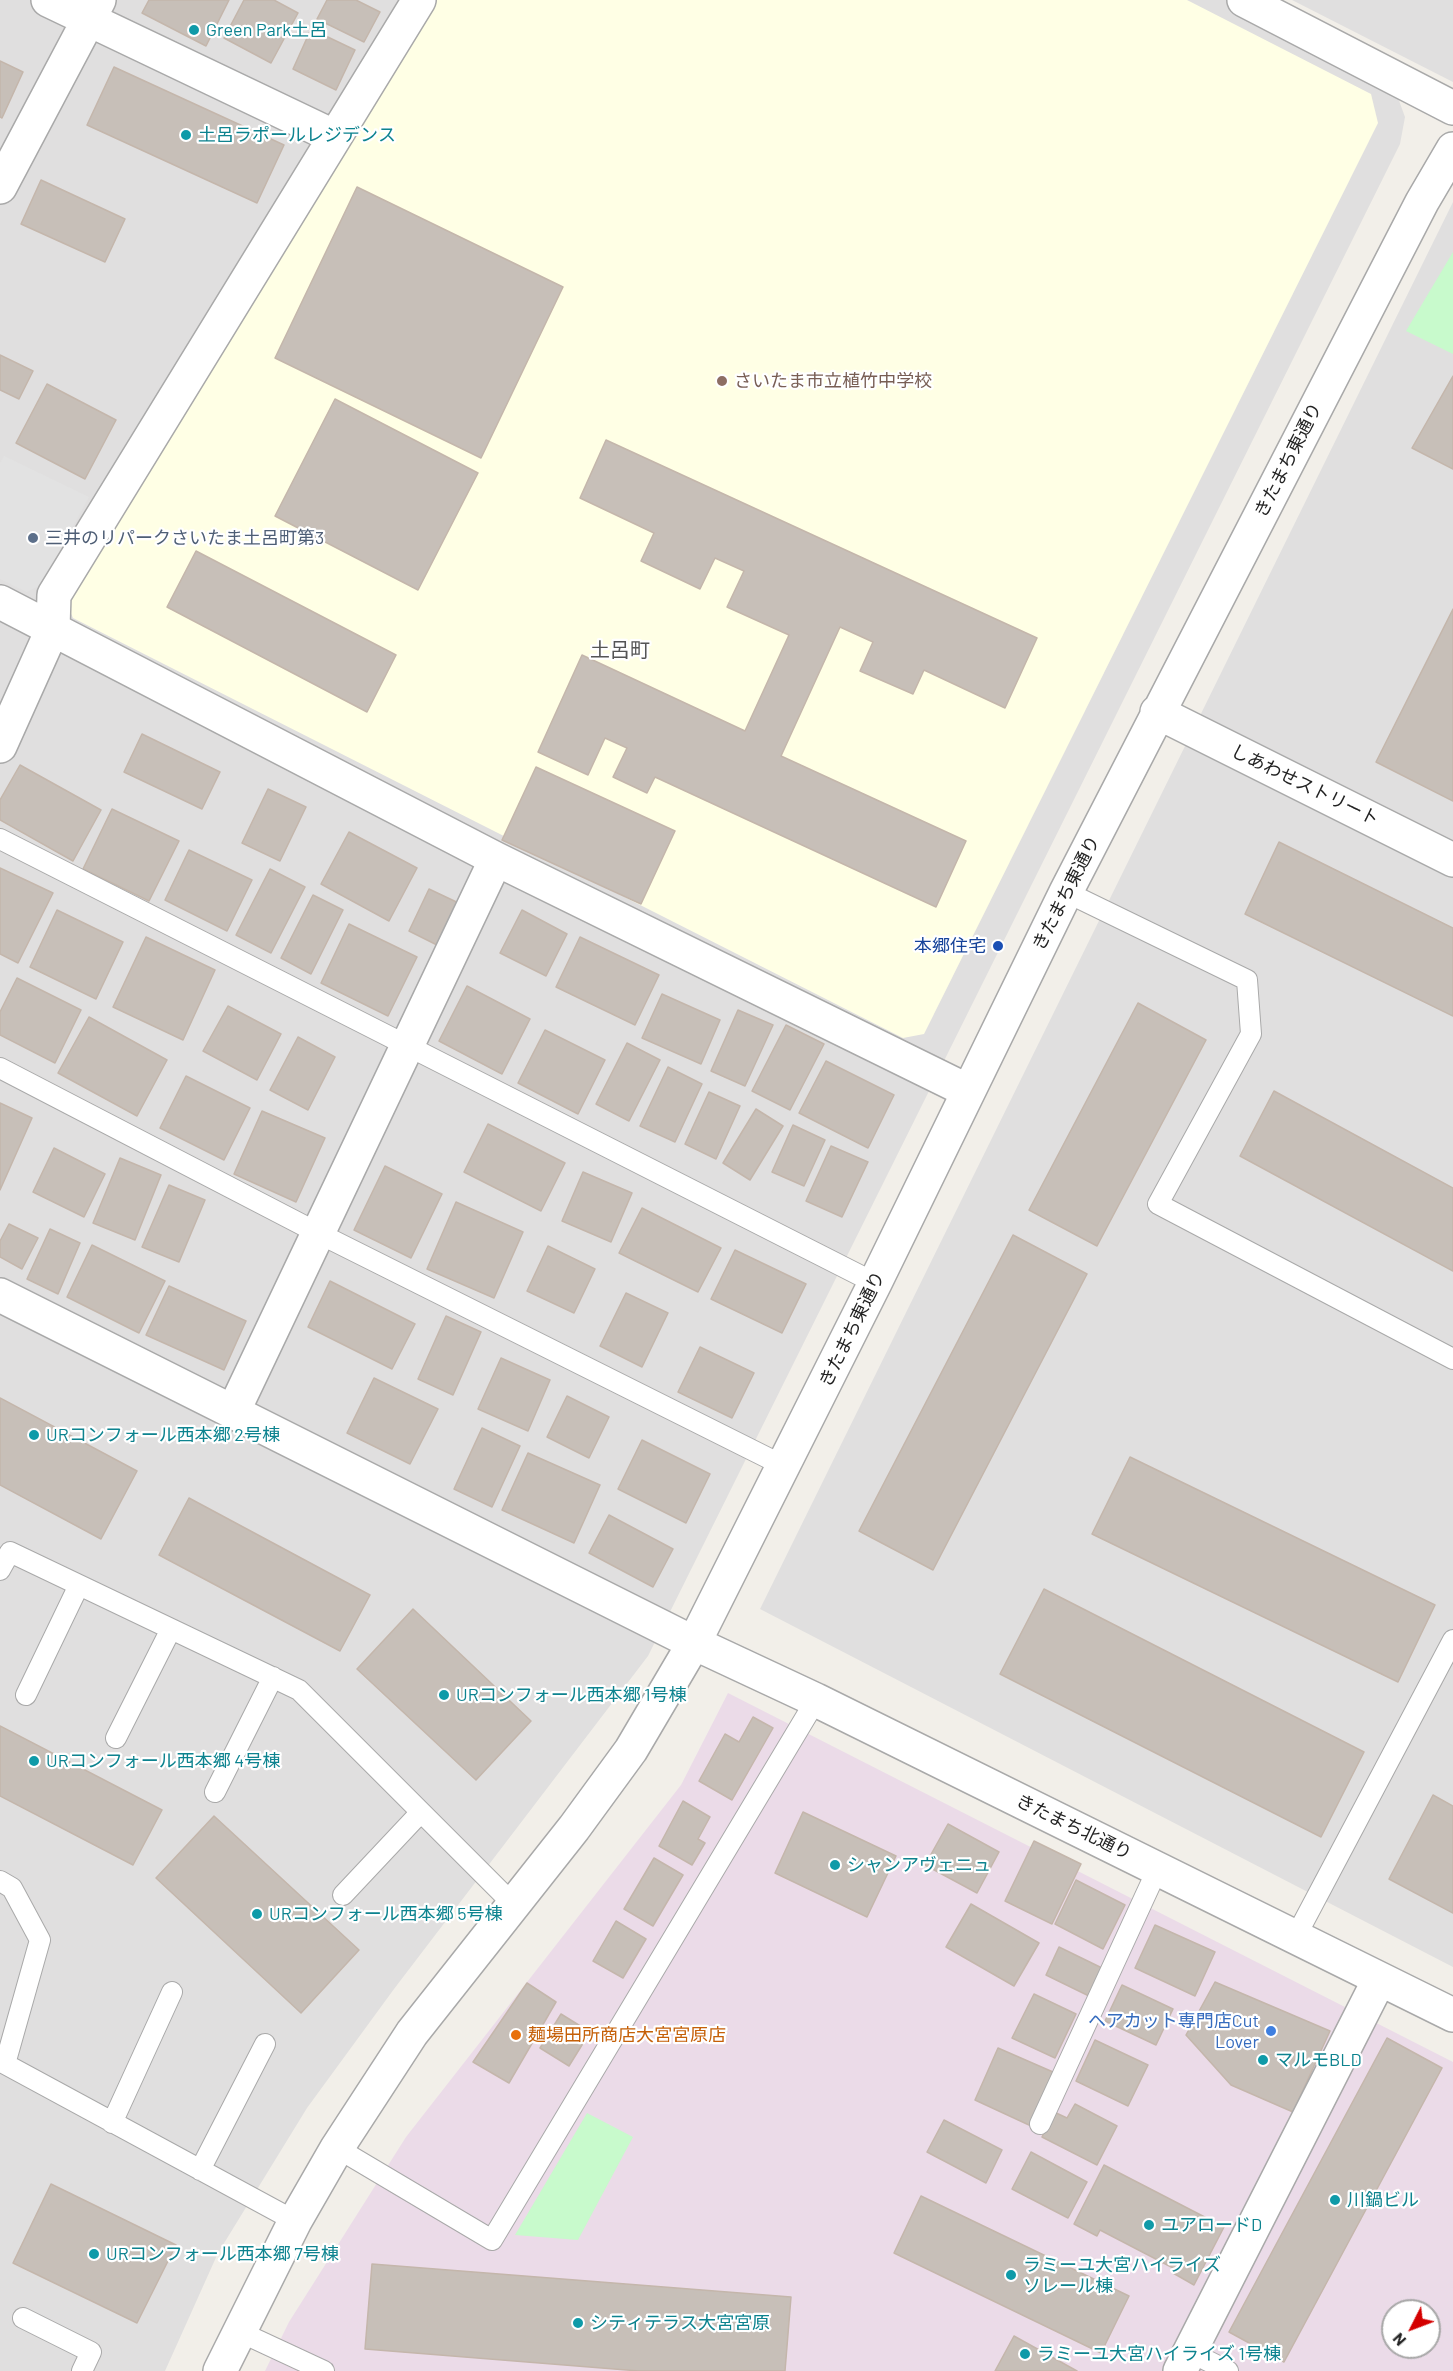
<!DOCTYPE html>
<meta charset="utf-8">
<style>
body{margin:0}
#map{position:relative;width:1453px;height:2371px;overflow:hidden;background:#f2efe9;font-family:Barlow,sans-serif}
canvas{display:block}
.north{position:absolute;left:1381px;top:2299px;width:60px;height:60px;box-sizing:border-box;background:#fff;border:2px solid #a7a7a7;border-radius:50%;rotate:228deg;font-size:16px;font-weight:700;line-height:24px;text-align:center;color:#222}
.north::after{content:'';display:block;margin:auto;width:21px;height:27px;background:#d40000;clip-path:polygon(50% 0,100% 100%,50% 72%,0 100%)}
</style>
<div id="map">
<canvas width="1453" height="2371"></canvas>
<div class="north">N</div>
</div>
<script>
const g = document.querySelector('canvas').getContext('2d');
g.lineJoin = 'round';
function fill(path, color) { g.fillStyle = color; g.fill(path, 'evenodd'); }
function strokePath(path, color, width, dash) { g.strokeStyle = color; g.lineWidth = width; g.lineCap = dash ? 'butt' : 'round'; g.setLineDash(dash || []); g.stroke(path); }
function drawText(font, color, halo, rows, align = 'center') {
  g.font = font + ' Barlow,"Noto Sans JP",sans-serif'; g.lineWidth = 4.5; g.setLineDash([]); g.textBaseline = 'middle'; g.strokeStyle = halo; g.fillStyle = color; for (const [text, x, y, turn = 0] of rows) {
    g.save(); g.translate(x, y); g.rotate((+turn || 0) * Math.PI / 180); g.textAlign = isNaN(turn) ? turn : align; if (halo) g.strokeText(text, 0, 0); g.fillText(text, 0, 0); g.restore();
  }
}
fill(new Path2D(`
 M0 0H1226L1394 87 1405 117 1400 144 648 1656 394 1989 307 2108 218 2253 165 2371H0Z
 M1292 0H1453V82Z
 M1453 202V1967L760 1609Z`), '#e0dfdf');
fill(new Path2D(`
 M728 1693 1453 2062V2371H265L289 2322 406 2137 681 1785ZM1393 2311H1429V2347H1393Z`), '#ebdbe8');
fill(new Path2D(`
 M436 0H1187L1371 94 1378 123 924 1034 903 1038 73 618 63 596 327 167Z`), '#ffffe5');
fill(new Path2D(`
 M1453 252V354L1406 331Z
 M587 2113 633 2137 578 2240 515 2235Z`), '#c8facc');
fill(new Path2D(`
 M4 456 89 497 41 585 27 592 0 579V463Z`), '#e2e2e2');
const building = new Path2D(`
 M149 0H229L206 46 142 13Z
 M244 0H274L298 13 271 63 224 38Z
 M327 0H356L380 12 364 42 317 19Z
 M311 29 355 50 336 90 293 69Z
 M0 61 23 72 2 118 0 117Z
 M114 67 284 145 257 203 87 125Z
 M41 180 125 219 105 262 21 224Z
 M357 187 563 287 481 458 275 358Z
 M0 355 33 371 19 399 0 390Z
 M1453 376V469L1412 448Z
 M47 384 116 420 85 479 16 443Z
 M335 399 478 473 418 590 275 516Z
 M606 440 1037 638 1005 708 924 670 913 694 860 671 873 642 840 627 781 756 966 841 936 907 655 777 647 793 613 777 627 748 605 738 588 775 538 752 582 655 745 731 789 635 727 607 744 571 715 558 700 589 641 561 654 533 580 498Z
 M196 551 396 655 367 712 167 607Z
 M1453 609V801L1376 762Z
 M142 734 220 772 202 809 124 772Z
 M20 765 101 810 73 861 0 820V800Z
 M536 767 675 831 641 904 502 840Z
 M268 789 306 807 280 861 242 843Z
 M112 809 179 841 149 901 83 869Z
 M349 832 417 868 389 921 321 884Z
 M1279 842 1453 928V1016L1245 914Z
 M189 850 252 880 227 931 165 900Z
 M0 868 53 893 18 963 0 954Z
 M270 869 305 887 271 953 236 935Z
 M429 889 467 907 447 950 409 931Z
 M313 895 343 910 311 974 281 958Z
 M57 910 123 942 96 999 30 967Z
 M522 910 567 934 546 976 500 953Z
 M349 924 417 957 388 1016 321 983Z
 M146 937 215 970 183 1040 113 1007Z
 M580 937 659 975 635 1025 556 987Z
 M17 978 81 1010 55 1063 0 1035V1012Z
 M467 986 530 1019 502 1074 439 1041Z
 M662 994 720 1020 701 1064 642 1038Z
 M1138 1003 1206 1040 1097 1246 1029 1210Z
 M228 1006 281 1034 257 1080 203 1051Z
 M738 1010 773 1025 745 1086 711 1071Z
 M89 1017 167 1060 137 1116 58 1073Z
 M786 1025 824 1044 790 1110 752 1091Z
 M545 1030 605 1060 578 1114 518 1083Z
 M298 1037 335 1057 308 1110 270 1090Z
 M627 1043 660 1060 629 1121 596 1104Z
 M826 1061 894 1095 868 1148 799 1113Z
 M668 1067 702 1084 675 1142 640 1126Z
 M186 1076 250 1108 224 1160 160 1128Z
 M1274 1091 1453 1188V1271L1240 1156Z
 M709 1092 740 1106 716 1159 685 1144Z
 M0 1103 32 1118 0 1190Z
 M756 1109 783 1126 750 1180 723 1163Z
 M262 1111 325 1138 296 1202 234 1174Z
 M488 1124 565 1163 541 1211 464 1172Z
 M793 1125 825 1140 804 1186 772 1172Z
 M831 1146 868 1162 842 1217 806 1201Z
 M54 1148 105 1174 84 1217 33 1192Z
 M120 1158 161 1175 135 1240 93 1223Z
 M385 1166 442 1194 411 1258 354 1230Z
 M583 1172 632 1193 611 1242 562 1221Z
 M169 1185 205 1200 179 1262 142 1247Z
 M456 1202 523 1232 494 1298 427 1269Z
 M642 1208 721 1248 698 1292 619 1253Z
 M9 1224 38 1238 22 1269 0 1257V1241Z
 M50 1229 80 1243 58 1294 27 1279Z
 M1013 1235 1087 1274 933 1570 859 1531Z
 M92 1245 165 1281 139 1333 67 1297Z
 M548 1246 595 1269 574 1313 527 1291Z
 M735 1250 806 1284 782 1333 711 1299Z
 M330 1281 415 1324 392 1369 308 1327Z
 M169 1286 246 1321 224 1370 146 1335Z
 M626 1293 668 1313 642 1367 600 1346Z
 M446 1316 481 1332 453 1395 418 1379Z
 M700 1347 754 1373 732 1418 678 1392Z
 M501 1358 550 1380 528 1431 478 1409Z
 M374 1378 438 1409 410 1464 347 1433Z
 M567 1396 609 1417 589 1458 547 1437Z
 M0 1398 137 1471 101 1539 0 1485Z
 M482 1428 520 1446 492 1507 454 1489Z
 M642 1440 710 1474 686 1523 618 1489Z
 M528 1453 600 1485 574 1543 502 1510Z
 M1130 1457 1435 1605 1398 1682 1092 1534Z
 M189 1498 370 1595 340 1651 159 1555Z
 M609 1515 673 1549 653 1587 589 1553Z
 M1044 1589 1364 1752 1321 1837 1000 1674Z
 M413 1609 531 1721 476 1780 357 1669Z
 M753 1717 773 1728 732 1800 699 1781 725 1734 739 1742Z
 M0 1726 162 1810 133 1865 0 1796Z
 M1433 1795 1453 1806V1913L1389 1879Z
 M683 1801 710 1817 698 1839 705 1843 692 1865 659 1846Z
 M803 1812 896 1856 867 1917 775 1873Z
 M214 1816 359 1950 301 2013 156 1878Z
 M948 1824 999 1852 977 1893 925 1865Z
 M1034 1841 1081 1864 1052 1924 1005 1901Z
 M654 1858 683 1875 653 1926 624 1909Z
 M1076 1880 1125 1905 1103 1949 1055 1924Z
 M971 1904 1039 1943 1014 1986 946 1947Z
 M616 1921 646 1939 623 1978 593 1961Z
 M1155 1925 1215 1952 1195 1996 1135 1968Z
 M1059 1947 1102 1968 1089 1996 1046 1975Z
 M1215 1982 1330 2031 1293 2112 1231 2085 1186 2035Z
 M527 1983 556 2002 509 2083 473 2062Z
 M1122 1985 1173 2009 1156 2045 1105 2021Z
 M1034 1994 1076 2014 1055 2058 1012 2038Z
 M561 2014 590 2032 569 2066 540 2048Z
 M1387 2038 1442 2068 1284 2362 1229 2332Z
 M1095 2040 1148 2065 1128 2106 1076 2081Z
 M998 2048 1053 2072 1029 2125 975 2100Z
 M1075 2104 1117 2126 1097 2165 1042 2137 1054 2112 1067 2118Z
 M944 2120 1002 2150 986 2183 927 2152Z
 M1031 2152 1087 2182 1068 2218 1012 2189Z
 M1104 2165 1224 2227 1194 2285 1173 2273 1175 2269 1100 2230 1097 2236 1074 2224Z
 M51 2184 176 2245 137 2323 13 2263Z
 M921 2196 1129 2296 1101 2353 894 2253Z
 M372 2264 791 2297 785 2371H639L365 2349Z
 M1014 2336 1077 2371H995Z`);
fill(building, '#c7bfb8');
strokePath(building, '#c4b6ab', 1.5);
const service = new Path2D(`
 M0 839 875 1283
 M1066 892 1247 980 1251 1034 1158 1204 1453 1359
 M0 1068 318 1233 784 1466
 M0 1570 10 1552 299 1690 513 1904
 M26 1695 79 1585
 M116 1738 171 1629
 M215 1792 273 1677
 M0 1881 12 1888 40 1940 5 2064 295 2221
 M343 1895 421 1812
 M1296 1936 1453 1640
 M112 2123 172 1992
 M1040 2124 1158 1868
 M337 2148 492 2240 816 1700
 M200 2170 265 2044
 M23 2318 91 2352 82 2371
 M238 2331 324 2371
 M1190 2352 1228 2371`);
const minor = new Path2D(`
 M48 0 335 137
 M1244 0 1453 108
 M0 187 99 0
 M0 602 496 859 968 1091
 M0 746 53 628 54 595 419 0
 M233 1412 496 859
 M1180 2371 1379 1980`);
const tertiary = new Path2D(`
 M1157 712 1453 860
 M0 1295 694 1643 816 1700 1453 2015
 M220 2371 295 2221 337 2148 412 2033 574 1828 631 1750 694 1643 875 1283 1066 892 1422 202 1453 149`);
strokePath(service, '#a9a9a9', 22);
strokePath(minor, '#a9a9a9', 36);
strokePath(tertiary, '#a9a9a9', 36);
strokePath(service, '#fff', 20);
strokePath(minor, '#fff', 33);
strokePath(tertiary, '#fff', 33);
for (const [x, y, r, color] of [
 [194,30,6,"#0f9aa8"],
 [186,135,6,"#0f9aa8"],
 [722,381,6,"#8d6e63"],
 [33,538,6,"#5c6f8a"],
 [998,946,6,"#1a4fb4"],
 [34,1435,6,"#0f9aa8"],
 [444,1695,6,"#0f9aa8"],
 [34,1761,6,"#0f9aa8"],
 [835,1865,6,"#0f9aa8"],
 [257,1914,6,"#0f9aa8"],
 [1271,2031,6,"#3f7fe0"],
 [516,2035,6,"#e8710a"],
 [1263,2060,6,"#0f9aa8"],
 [1335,2200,6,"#0f9aa8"],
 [1149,2225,6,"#0f9aa8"],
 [94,2254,6,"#0f9aa8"],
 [1011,2275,6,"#0f9aa8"],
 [578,2323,6,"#0f9aa8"],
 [1025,2354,6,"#0f9aa8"]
]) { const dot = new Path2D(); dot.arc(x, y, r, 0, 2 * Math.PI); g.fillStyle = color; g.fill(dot); strokePath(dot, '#fff', 2); }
drawText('18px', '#0d838f', '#fff', [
 ["Green Park土呂",206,30],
 ["土呂ラポールレジデンス",198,135],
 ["URコンフォール西本郷 2号棟",46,1435],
 ["URコンフォール西本郷 1号棟",456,1695],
 ["URコンフォール西本郷 4号棟",46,1761],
 ["シャンアヴェニュ",847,1865],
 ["URコンフォール西本郷 5号棟",269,1914],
 ["マルモBLD",1275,2060],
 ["川鍋ビル",1347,2200],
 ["ユアロードD",1161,2225],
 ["URコンフォール西本郷 7号棟",106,2254],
 ["ラミーユ大宮ハイライズ",1023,2265],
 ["ソレール棟",1023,2286],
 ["シティテラス大宮宮原",590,2323],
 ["ラミーユ大宮ハイライズ 1号棟",1037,2354]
], 'left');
drawText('18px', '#785e54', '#fff', [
 ["さいたま市立植竹中学校",734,381]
], 'left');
drawText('18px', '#222', '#fff', [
 ["きたまち東通り",1288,460,-63],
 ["しあわせストリート",1305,785,26],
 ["きたまち東通り",1066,893,-63],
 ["きたまち東通り",852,1329,-64],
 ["きたまち北通り",1074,1827,26]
]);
drawText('18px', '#4e5e75', '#fff', [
 ["三井のリパークさいたま土呂町第3",45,538]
], 'left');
drawText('18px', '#164399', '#fff', [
 ["本郷住宅",986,946]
], 'right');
drawText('18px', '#366cbe', '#fff', [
 ["ヘアカット専門店Cut",1259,2021],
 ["Lover",1259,2042]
], 'right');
drawText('18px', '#c56008', '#fff', [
 ["麺場田所商店大宮宮原店",528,2035]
], 'left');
drawText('20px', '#555', '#fff', [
 ["土呂町",620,650]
]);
</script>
